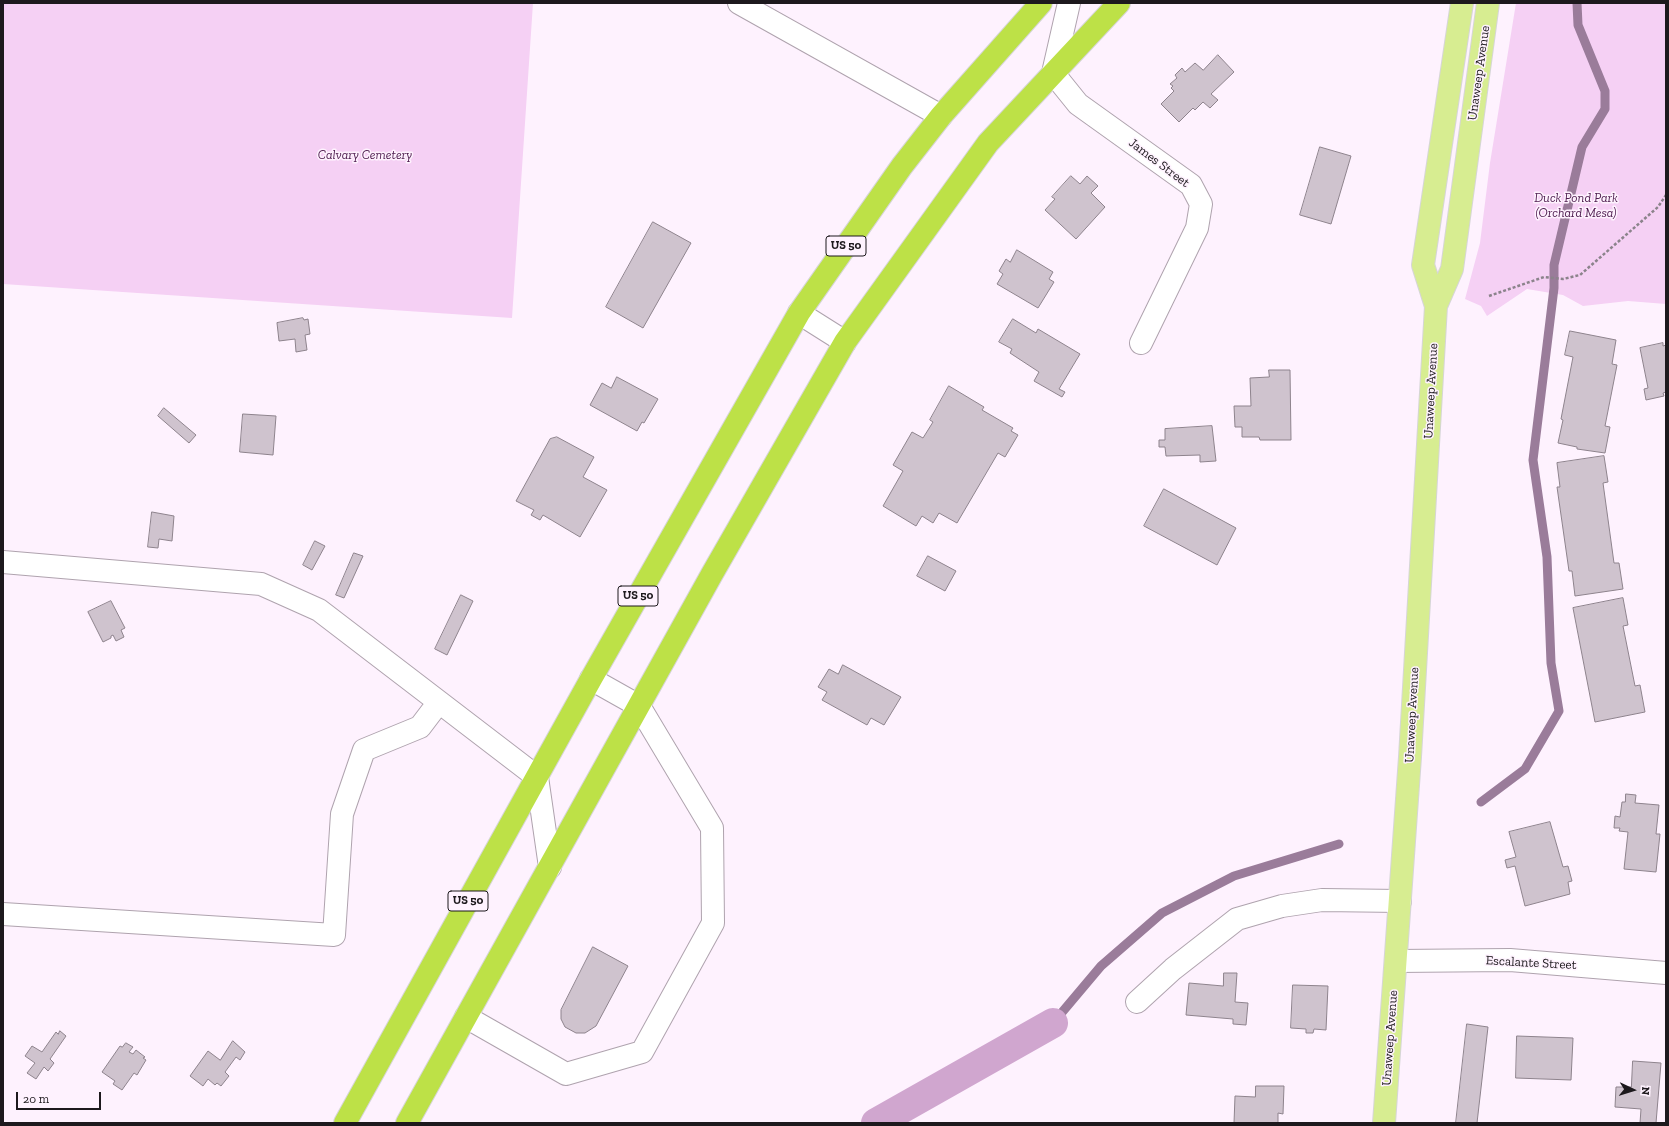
<!DOCTYPE html>
<style>
body{margin:0}
#map{position:relative;width:1669px;height:1126px;overflow:hidden;background:#fef2fe;font-family:"Zilla Slab",serif}
canvas{display:block}
.frame{position:absolute;inset:0;border:4px solid #1d191d;pointer-events:none}
.north{position:absolute;left:1613px;top:1070px;width:40px;height:40px;-webkit-text-stroke:3px #fef2fe;paint-order:stroke;rotate:94deg;font-size:11px;font-weight:700;line-height:16px;text-align:center;color:#1d191d}
.north::after{content:'';display:block;margin:auto;width:14px;height:18px;background:#1d191d;clip-path:polygon(50% 0,100% 100%,50% 72%,0 100%)}
.scale{position:absolute;left:16px;top:1092px;width:85px;height:18px;box-sizing:border-box;border:2px solid #1d191d;border-top:0;padding-left:5px;font-size:12px;line-height:14px;white-space:nowrap;color:#1d191d;-webkit-text-stroke:3px #fef2fe;paint-order:stroke}
</style>
<div id="map">
<canvas width="1669" height="1126"></canvas>
<div class="frame"></div>
<div class="north">N</div>
<div class="scale">20 m</div>
</div>
<script>
const g = document.querySelector('canvas').getContext('2d');
g.lineJoin = 'round';
function fill(path, color) { g.fillStyle = color; g.fill(path, 'evenodd'); }
function strokePath(path, color, width, dash) { g.strokeStyle = color; g.lineWidth = width; g.lineCap = dash ? 'butt' : 'round'; g.setLineDash(dash || []); g.stroke(path); }
function drawText(font, color, halo, rows, align = 'center') {
  g.font = font + ' "Zilla Slab",serif'; g.lineWidth = 3; g.setLineDash([]); g.textBaseline = 'middle'; g.strokeStyle = halo; g.fillStyle = color; for (const [text, x, y, turn = 0] of rows) {
    g.save(); g.translate(x, y); g.rotate((+turn || 0) * Math.PI / 180); g.textAlign = isNaN(turn) ? turn : align; if (halo) g.strokeText(text, 0, 0); g.fillText(text, 0, 0); g.restore();
  }
}
fill(new Path2D(`
 M3 3H533L512 318 3 284Z
 M1516 3H1666V304L1628 301 1583 306 1563 295 1527 289 1487 316 1481 306 1465 299 1480 243 1490 163Z`), '#f5d0f4');
strokePath(new Path2D(`
 M1481 802 1525 769 1559 711 1551 663 1547 557 1533 460 1554 288V265L1582 147 1605 109V91L1578 25 1577 3
 M1053 1023 1101 966 1162 913 1234 876 1339 844`), '#9a7c9a', 9);
strokePath(new Path2D(`
 M876 1123 1053 1023`), '#d0a6cf', 30);
const building = new Path2D(`
 M1218 55 1234 72 1211 94 1218 100 1210 108 1203 102 1195 110 1193 108 1179 122 1161 104 1174 91 1171 88 1173 86 1170 84 1177 78 1175 75 1182 68 1185 72 1195 63 1203 70Z
 M1320 147 1351 156 1331 224 1300 215Z
 M1071 176 1080 184 1087 176 1098 186 1091 193 1105 207 1076 239 1045 210 1055 199 1052 197Z
 M653 222 691 243 643 328 606 307Z
 M1017 250 1053 272 1049 279 1054 282 1038 308 997 284 1003 274 999 271 1006 259 1010 262Z
 M303 318 304 320 308 319 310 334 305 335 307 350 296 352 295 339 279 341 277 323Z
 M1013 319 1036 333 1038 329 1080 354 1059 389 1065 392 1062 397 1034 381 1039 372 1010 353 1012 349 999 342Z
 M1570 331 1616 340 1612 364 1617 365 1605 426 1610 427 1605 453 1577 449V447L1558 443 1563 420 1561 419 1573 357 1565 355Z
 M1663 343V346L1666 345V392L1663 393 1664 396 1646 400 1644 389 1648 388 1640 348Z
 M1269 370H1290L1291 440H1260L1259 437H1242V427H1235L1234 406H1251L1250 378 1269 377Z
 M617 377 658 399 644 423 642 422 637 431 590 405 602 383 611 388Z
 M949 386 984 407 982 410 1013 428 1011 431 1018 435 1005 457 998 453 957 523 939 513 933 523 922 516 916 526 883 506 903 471 893 465 912 432 923 438 933 422 930 420Z
 M164 408 196 435 189 443 158 416Z
 M243 414 276 416 273 455 240 452Z
 M1212 426 1216 461 1200 462V455L1166 456 1165 447H1159V440H1165V429Z
 M557 437 594 457 583 477 607 490 580 537 543 515 540 520 531 515 534 510 516 501 550 439Z
 M1604 456 1608 482 1603 483 1614 563H1619L1623 589 1575 596 1572 571H1569L1557 487H1560L1557 463Z
 M1164 489 1236 528 1217 565 1144 526Z
 M152 512 174 516 172 541 159 539 158 548 148 547Z
 M315 541 325 546 312 570 303 565Z
 M354 553 363 556 344 598 336 595Z
 M928 556 956 571 945 591 917 576Z
 M461 595 473 601 447 655 435 649Z
 M1623 598 1628 625 1623 626 1635 686 1640 685 1645 712 1595 722 1573 608Z
 M111 601 125 628 121 630 124 637 116 641 113 635 111 636V638L103 642 88 612Z
 M843 665 901 697 884 725 871 718 867 725 822 700 827 692 818 687 829 669 838 674Z
 M1626 794 1636 795 1635 803 1659 805 1656 834H1660L1656 872 1624 869 1628 832 1619 831 1620 828H1614L1615 816 1620 817 1622 802H1625Z
 M1550 822 1563 867 1568 866 1572 881 1568 882 1570 894 1525 906 1515 866 1507 868 1505 860 1516 857 1509 832Z
 M593 947 628 966 596 1026 585 1033H576L565 1027 561 1019V1010Z
 M1224 973H1237L1235 1002 1248 1003 1246 1025 1233 1024V1019L1186 1015 1189 983 1223 986Z
 M1293 985 1328 986 1326 1030 1314 1029 1313 1033H1306V1029L1291 1028Z
 M1467 1024 1488 1027 1477 1123H1456Z
 M60 1031 66 1036 50 1059 54 1063 48 1071 44 1067 36 1079 27 1073 35 1063 25 1056 32 1046 42 1052 56 1032 58 1034Z
 M1517 1036 1573 1038 1571 1080 1516 1078Z
 M233 1041 245 1052 240 1060 236 1057 225 1072 229 1076 221 1086 217 1083 215 1085 208 1079 203 1086 190 1076 208 1051 220 1060Z
 M126 1043 133 1047 129 1052 133 1054 136 1050 145 1057 143 1058 146 1060 137 1075 134 1073 122 1090 113 1084 115 1081 102 1072 120 1046 122 1047Z
 M1633 1061 1661 1063 1656 1123H1640L1641 1109 1615 1107 1616 1087H1631Z
 M1256 1086H1284L1283 1114 1278 1113V1123H1234L1235 1096 1255 1097Z`);
fill(building, '#cfc3ce');
strokePath(building, '#8e838d', 1);
const minor = new Path2D(`
 M739 3 941 116
 M1069 3 1053 73 1078 104 1191 185 1201 204 1197 228 1141 343
 M799 313 845 342
 M3 562 261 584 319 610 537 777 550 867
 M3 914 334 935 342 814 364 750 420 727 439 702
 M1396 961 1510 960 1666 973
 M1137 1002 1173 969 1237 919 1282 906 1322 900 1400 901
 M466 1017 566 1074 642 1052 713 923 712 828 639 706 591 679`);
const major = new Path2D(`
 M1436 306 1423 265 1462 3
 M1384 1123 1410 757 1436 306 1452 269 1488 3`);
const highway = new Path2D(`
 M345 1123 591 679 799 313 902 166 941 116 1041 3
 M407 1123 712 574 845 342 988 143 1119 3`);
strokePath(minor, '#afa3ae', 24);
strokePath(major, '#d6d6d6', 24);
strokePath(highway, '#d6d6d6', 24);
strokePath(new Path2D(`
 M1489 296 1544 277 1563 279 1580 275 1658 207 1666 195`), '#8b838b', 2.5, [3, 2]);
strokePath(minor, '#fff', 22);
strokePath(major, '#d7ed91', 22);
strokePath(highway, '#bde147', 22);
for (const [x, y, w] of [
 [846,246,40],
 [638,596,40],
 [468,901,40]
]) { const box = new Path2D(); box.roundRect(x - w / 2, y - 10, w, 20, 3); g.fillStyle = '#fef2fe'; g.fill(box); strokePath(box, '#1d191d', 1); }
drawText('bold 12px', '#1d191d', null, [
 ["US 50",846,246],
 ["US 50",638,596],
 ["US 50",468,901]
]);
drawText('13px', '#1d191d', '#fef2fe', [
 ["Unaweep Avenue",1479,73,-82],
 ["James Street",1159,163,37],
 ["Unaweep Avenue",1431,391,-87],
 ["Unaweep Avenue",1412,715,-87],
 ["Escalante Street",1531,963,3],
 ["Unaweep Avenue",1390,1038,-86]
]);
drawText('italic 13px', '#4d1b4e', '#fef2fe', [
 ["Calvary Cemetery",365,155],
 ["Duck Pond Park",1576,198],
 ["(Orchard Mesa)",1576,213]
]);
</script>
